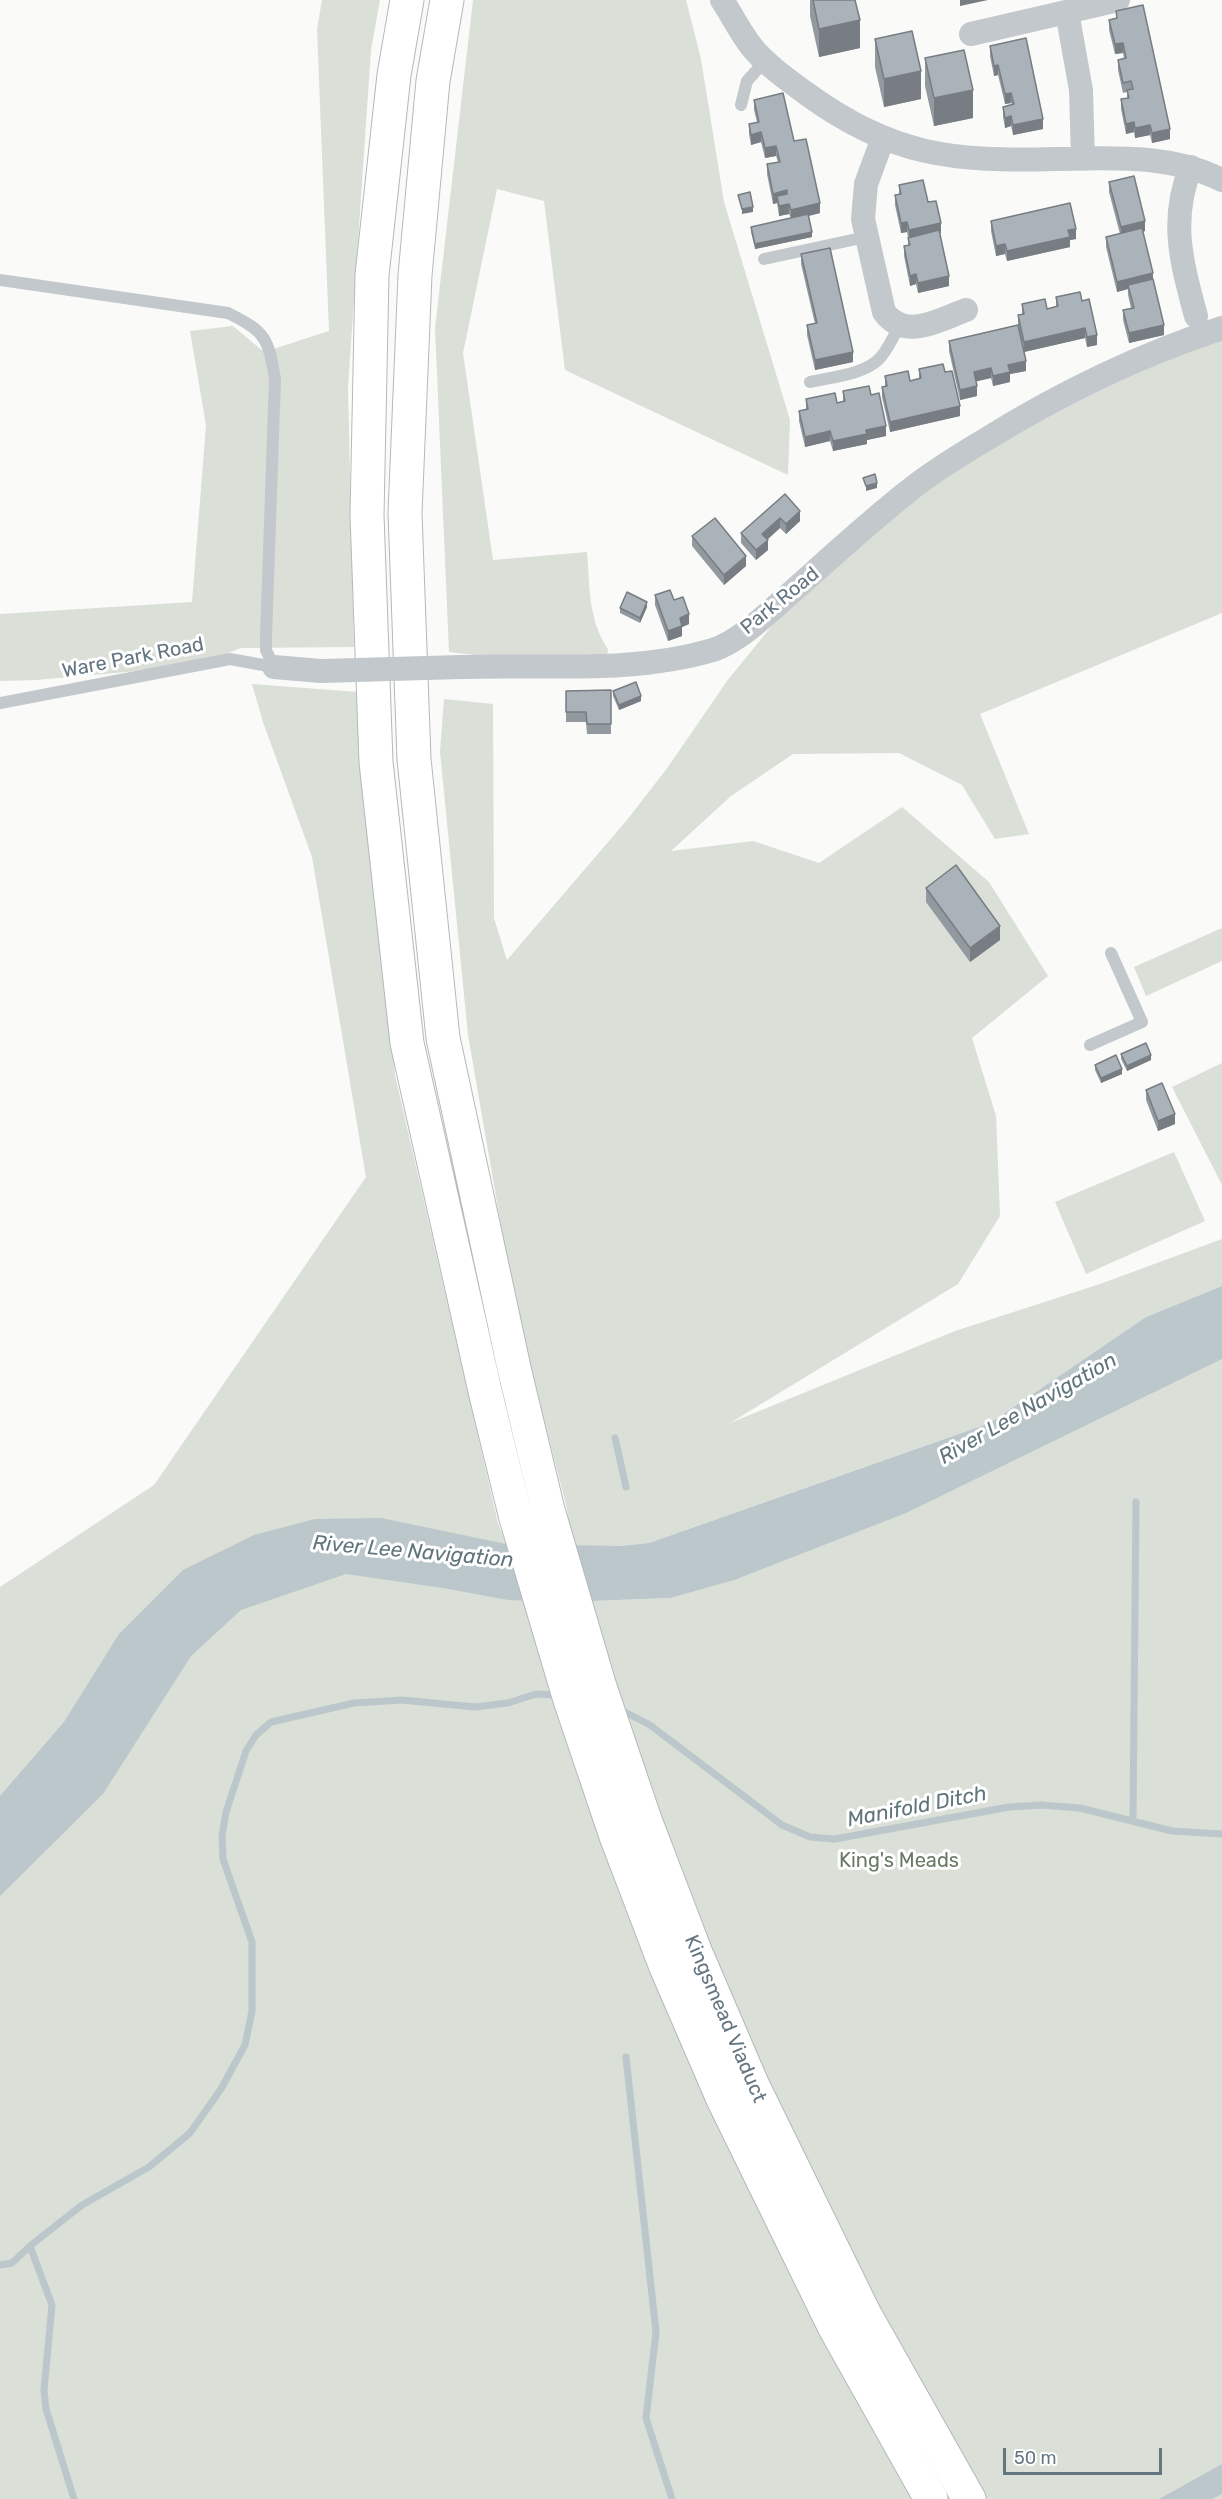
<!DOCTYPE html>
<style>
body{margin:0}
#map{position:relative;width:1222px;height:2499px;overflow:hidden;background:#fafaf8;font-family:Rubik,sans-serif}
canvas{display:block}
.scale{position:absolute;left:1003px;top:2448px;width:159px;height:27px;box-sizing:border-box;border:3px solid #657683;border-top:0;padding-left:8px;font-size:18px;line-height:21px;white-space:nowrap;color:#657683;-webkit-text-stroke:4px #fff;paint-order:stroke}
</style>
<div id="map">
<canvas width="1222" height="2499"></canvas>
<div class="scale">50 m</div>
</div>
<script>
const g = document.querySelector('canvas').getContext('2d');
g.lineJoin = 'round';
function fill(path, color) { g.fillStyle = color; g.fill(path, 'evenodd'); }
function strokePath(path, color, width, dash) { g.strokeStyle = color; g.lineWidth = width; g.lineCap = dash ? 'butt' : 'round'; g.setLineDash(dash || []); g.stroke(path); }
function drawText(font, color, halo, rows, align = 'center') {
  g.font = font + ' Rubik,sans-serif'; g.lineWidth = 6; g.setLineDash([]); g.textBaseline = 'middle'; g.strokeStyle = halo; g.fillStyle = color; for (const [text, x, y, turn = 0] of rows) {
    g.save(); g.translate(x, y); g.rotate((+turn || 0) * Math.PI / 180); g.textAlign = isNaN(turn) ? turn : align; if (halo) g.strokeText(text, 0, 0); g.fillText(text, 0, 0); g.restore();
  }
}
fill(new Path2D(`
 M322 0H380L371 50 348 387 354 647 241 648 195 666 36 680 0 681V614L192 602 206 425 190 331 233 326 264 352 329 331 317 29Z
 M473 0H686L701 59 724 202 790 420 788 475 565 370 544 201 497 189 463 353 493 560 587 552C590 587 588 620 608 649L607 656 537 662 449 652 435 328Z
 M1222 337V613L980 714 1029 834 995 839 962 785 899 753 793 754 731 796 671 851 753 841 819 863 902 807 989 882 1048 976 972 1038 996 1116 1000 1216 958 1284 730 1423 955 1331 1100 1284 1222 1239V1286L1146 1317 990 1423 649 1543 619 1546H573L566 1505 516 1312 468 1035 440 752 444 699 493 704 494 918 507 960 627 820 668 767 727 681 775 622 910 495 1043 412Z
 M252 684 358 692 395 1075 498 1523 506 1544 566 1602 670 1598 1222 1359V2499H0V1587L154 1485 366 1177 312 857 263 722Z
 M1222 928V961L1146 996 1134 967Z
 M1222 1063V1185L1172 1087Z
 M1174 1152 1205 1221 1086 1274 1055 1202Z`), '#dadfd7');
fill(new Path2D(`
 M1222 1286V1359L906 1513 734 1580 670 1598 566 1602 508 1600 443 1588 346 1574 241 1610 191 1656 103 1794 0 1896V1796L64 1722 119 1634 183 1570 254 1535 315 1519 381 1518 506 1544 619 1546 649 1543 990 1423 1146 1317Z
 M1222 2464V2494L1212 2499H1159Z`), '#bbc7cb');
strokePath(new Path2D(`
 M615 1438 626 1487
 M617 1708 650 1725 782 1825 810 1837 835 1839 1009 1807 1041 1805 1080 1808 1172 1831 1222 1834
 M1133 1820 1136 1502
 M626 2057 656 2332 646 2418 672 2499
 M0 2265 12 2263 30 2246
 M74 2499 46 2409 44 2390 52 2305 30 2246 82 2205 149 2167 190 2133 221 2089 245 2045 252 2011V1942L223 1859 222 1836 226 1812 246 1751 256 1735 271 1722 354 1703 402 1700 475 1707 508 1703 536 1694 560 1695`), '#bbc7cb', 7);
const trunk = new Path2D(`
 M407 0 394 75 372 275 367 515 376 762 407 1043 485 1391 516 1518 570 1700 616 1836 666 1967 723 2099 835 2328 931 2499
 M447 0 433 81 415 275 405 513 414 759 443 1038 514 1368 548 1510 599 1684 645 1820 695 1951 752 2084 864 2313 969 2499`);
strokePath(trunk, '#b4b9bd', 35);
strokePath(new Path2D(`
 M741 105 747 81 766 60
 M764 259 866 237
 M0 280 228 313C266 332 268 338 275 379L266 637V650L274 667
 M810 382C831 377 863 375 879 359 888 350 893 336 900 326
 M0 703 230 659 274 667
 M1090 1045 1142 1022 1111 953`), '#c3c8cc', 12);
strokePath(new Path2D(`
 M722 0C732 15 740 32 751 46 765 64 788 80 807 94 892 156 954 162 1056 159 1113 158 1170 154 1222 180
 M1067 12 1081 90 1083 159
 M971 34 1118 0
 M883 138 866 184 863 219 884 312C905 341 939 320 966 310
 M1191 167C1169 220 1182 264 1196 316
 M274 667 321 671
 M461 667C544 664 631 674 713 650 741 641 771 610 793 591 830 558 867 524 906 493 930 473 958 456 985 440 1059 394 1139 355 1222 328`), '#c3c8cc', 24);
strokePath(trunk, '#fff', 33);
strokePath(new Path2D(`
 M321 671 461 667`), '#c3c8cc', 24);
fill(new Path2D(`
 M810 0H855L860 48 819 57 810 16Z
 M1116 11 1170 139 1152 143 1150 135 1135 138 1134 132 1126 134 1121 109V99L1127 98V92L1123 93 1118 70V60L1124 58 1123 53 1115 54 1109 30V20L1116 19Z
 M875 39 921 99 884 107 875 67Z
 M990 46 1043 129 1013 135 1011 126 1005 128 1003 117V107L1012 104 1011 103 1005 104 998 75 994 76 990 56Z
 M925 58 973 118 934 126 925 86Z
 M754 100 794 141 820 213 809 216 812 237 755 249 751 232V227L791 218 789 214 779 216 777 203 773 204 767 174V164L778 162 776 156 765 158 761 142 751 145 749 134V124L757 122 754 110Z
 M1109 182 1145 231 1143 232 1164 335 1129 343 1123 320V310L1131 308 1128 295V289L1117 292 1106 247V237L1120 234 1109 192Z
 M899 185 928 202 941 233H940L949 286 918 293 916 284 910 286 904 256V246H908V237L907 232 901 233 895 205V195L899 194Z
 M991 221 1076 239 1070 240V247L1007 261 1005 254 996 256 991 231Z
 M801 254 853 362 815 370 807 335V325L815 324 801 264Z
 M1056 297 1082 301 1097 345 1087 347 1085 338 1024 352 1018 325V315L1022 314V304L1047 309 1056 307Z
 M949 341 1026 371 1010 374V382L993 386 991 378 976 381 977 396 960 400 949 351Z
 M919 369 945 372 960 416 890 432 882 397V387L885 386V376L910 381 919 379Z
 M843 391 871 395 886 436 867 440V444L833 451 830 441 805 447 799 421V411L806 410V399L837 403 843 401Z
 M785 494 800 521 786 534 780 528 767 540 768 550 756 560 741 543V533Z
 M692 536 746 566 724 585 692 546Z
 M655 595 674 600 689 624 682 627V636L668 641 655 605Z
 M647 607 640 623 620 613V608Z
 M611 690V734H587L586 722H566V691Z
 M613 691 641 701 619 710 613 696Z
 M926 888 1000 940 970 962 926 902Z
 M1121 1054 1151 1060 1127 1071 1121 1059Z
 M1095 1065 1122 1074 1101 1083 1095 1070Z
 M1146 1090 1175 1124 1158 1131 1146 1100Z`), '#929a9f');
fill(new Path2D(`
 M960 0H988L960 6Z
 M860 20V48L819 57V29Z
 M1123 43V53L1115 54V44Z
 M998 65V75L994 76V66Z
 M921 71V99L884 107V79Z
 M973 90V118L934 126V98Z
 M1011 93V103L1005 104V94Z
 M1011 116V126L1005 128V118Z
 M1043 119V129L1013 135V125Z
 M1134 122V132L1126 134V124Z
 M1150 125V135L1135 138V128Z
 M1170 129V139L1152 143V133Z
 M761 132V142L751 145V135Z
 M776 146V156L765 158V148Z
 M787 190V200L777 196V203L773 204V194Z
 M820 203V213L791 220V210Z
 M789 204V214L779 216V206Z
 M753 207V212L742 214V209Z
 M1145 221V231L1121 237V227Z
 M907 222V232L901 233V223Z
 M941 223V233L909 240V230Z
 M1076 229V239L1070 240V247L1007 261V251L1068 230Z
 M812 232V237L755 249V244Z
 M1005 244V254L996 256V246Z
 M1153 273V283L1128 285V289L1117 292V282Z
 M916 274V284L910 286V276Z
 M949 276V286L918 293V283Z
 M1164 325V335L1129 343V333Z
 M1085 328V338L1024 352V342Z
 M1097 335V345L1087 347V337Z
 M853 352V362L815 370V360Z
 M1026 361V371L1010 374V382L993 386V376L1008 365Z
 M991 368V378L974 382V372Z
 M977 386V396L960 400V390Z
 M960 406V416L890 432V422Z
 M886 426V436L867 440V444L833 451V441L866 430Z
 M830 431V441L805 447V437Z
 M877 483V488L866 491V486Z
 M800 511V521L786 534V524Z
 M780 518V528L762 544V534Z
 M768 540V550L756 560V550Z
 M746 556V566L724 585V575Z
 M647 602V607L640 623V618Z
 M689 614V624L682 627V636L668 641V631L680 618Z
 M641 696V701L619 710V705Z
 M1000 926V940L970 962V948Z
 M1151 1055V1060L1127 1071V1066Z
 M1122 1069V1074L1101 1083V1078Z
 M1175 1114V1124L1158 1131V1121Z`), '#777d82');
const building = new Path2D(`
 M813 0H855L860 20 819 29Z
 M1143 5 1170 129 1152 133 1150 125 1135 128 1134 122 1126 124 1121 99 1129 98 1127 90 1133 89 1131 81 1123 83 1118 60 1126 58 1123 43 1115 44 1109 20 1117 18 1116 11Z
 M912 31 921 71 884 79 875 39Z
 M1026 38 1043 119 1013 125 1011 116 1005 118 1003 107 1014 104 1011 93 1005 94 998 65 994 66 990 46Z
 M964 50 973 90 934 98 925 58Z
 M783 93 794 141 806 139 820 203 791 210 789 204 779 206 777 196 787 194V190L773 194 767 164 780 162 776 146 765 148 761 132 751 135 749 124 759 122 754 100Z
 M1134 176 1145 221 1121 227 1109 182Z
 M923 180 928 202 936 201 941 223 909 230 907 222 901 223 895 195 901 194 899 185Z
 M750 192 753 207 742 209 738 195Z
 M1070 203 1076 229 1068 230 1070 237 1007 251 1005 244 996 246 991 221Z
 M808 214 812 232 755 244 751 227Z
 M1142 228 1153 273 1117 282 1106 237Z
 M939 230 949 276 918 283 916 274 910 276 904 246 910 245 908 238Z
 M830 248 853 352 815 360 807 325 817 323 801 254Z
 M1153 279 1164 325 1129 333 1123 310 1134 308 1128 285Z
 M1080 292 1082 301 1089 299 1097 335 1087 337 1085 328 1024 342 1018 315 1024 314 1022 304 1045 299 1047 309 1058 306 1056 297Z
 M1018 325 1026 361 1008 365 1010 372 993 376 991 368 974 372 977 386 960 390 949 341Z
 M943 364 945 372 952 371 960 406 890 422 882 387 887 386 885 376 908 371 910 381 921 378 919 369Z
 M869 386 871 395 879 393 886 426 866 430 867 434 833 441 830 431 805 437 799 411 808 409 806 399 835 393 837 403 845 401 843 391Z
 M875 474 877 483 866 486 863 478Z
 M785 494 800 511 786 524 780 518 762 534 768 540 756 550 741 533Z
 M715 518 746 556 724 575 692 536Z
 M670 590 674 600 683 597 689 614 680 618 682 626 668 631 655 595Z
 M627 592 647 602 640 618 620 608Z
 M636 682 641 696 619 705 613 691Z
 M611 690V724H587L586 712H566V691Z
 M956 865 1000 926 970 948 926 888Z
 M1146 1043 1151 1055 1127 1066 1121 1054Z
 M1116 1055 1122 1069 1101 1078 1095 1065Z
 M1162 1083 1175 1114 1158 1121 1146 1090Z`);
fill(building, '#aab3b9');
strokePath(building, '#777d82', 1.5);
drawText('20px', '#657683', '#fff', [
 ["Park Road",780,601,-39],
 ["Ware Park Road",133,658,-11],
 ["Kingsmead Viaduct",725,2019,67]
]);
drawText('20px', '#687a64', '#fff', [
 ["King's Meads",899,1861]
]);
drawText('italic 21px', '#60757c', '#fff', [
 ["River Lee Navigation",1028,1409,-30],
 ["River Lee Navigation",413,1552,5],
 ["Manifold Ditch",917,1807,-11]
]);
</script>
